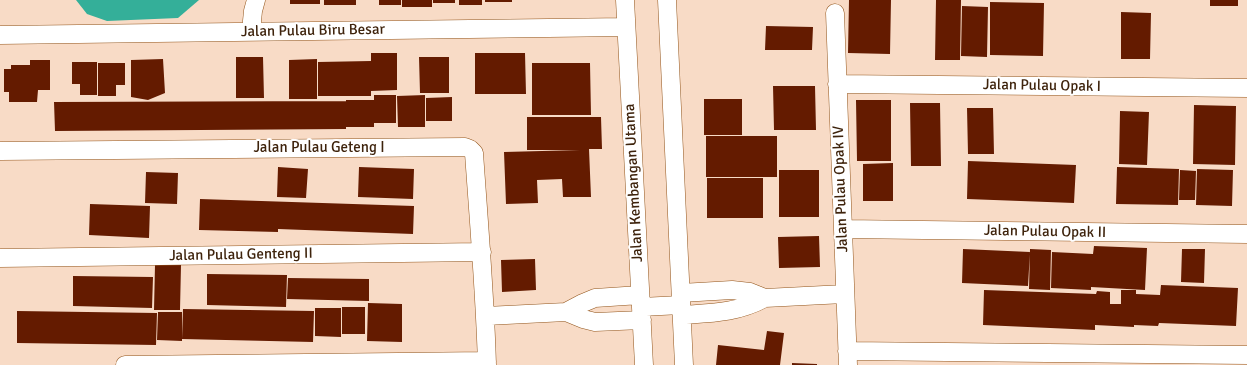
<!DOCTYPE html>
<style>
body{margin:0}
canvas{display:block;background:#f8dbc6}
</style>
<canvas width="1247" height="365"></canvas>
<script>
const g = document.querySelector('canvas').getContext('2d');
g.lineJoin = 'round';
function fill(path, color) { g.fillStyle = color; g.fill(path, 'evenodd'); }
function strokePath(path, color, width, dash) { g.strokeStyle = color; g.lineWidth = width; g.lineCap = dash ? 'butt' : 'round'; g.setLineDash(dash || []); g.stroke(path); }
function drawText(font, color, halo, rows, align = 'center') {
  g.font = font + ' Signika,sans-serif'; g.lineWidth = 4; g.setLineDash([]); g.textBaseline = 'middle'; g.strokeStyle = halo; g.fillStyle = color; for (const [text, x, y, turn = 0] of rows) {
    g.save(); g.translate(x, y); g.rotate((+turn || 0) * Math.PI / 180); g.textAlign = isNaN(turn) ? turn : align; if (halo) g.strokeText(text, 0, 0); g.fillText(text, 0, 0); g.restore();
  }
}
fill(new Path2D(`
 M76 0H199L178 18 107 21 87 14Z`), '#34af99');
fill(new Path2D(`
 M290 0H320V4H290Z
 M324 0H356V5H324Z
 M379 0H401V5H379Z
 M402 0H432V7H402Z
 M433 0H455V3H433Z
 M459 0H482V5H459Z
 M485 0H512V2H485Z
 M849 0H891L890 54 848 53Z
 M936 0H961L960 60H935Z
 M1210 0H1238V6H1210Z
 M990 2 1044 3 1043 56 990 55Z
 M962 6 988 7 987 57 961 56Z
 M1121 12 1151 13 1150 59H1121Z
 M766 26 813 27 812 50H765Z
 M371 53H397V90L371 91V96H318V62L371 61Z
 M475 53H525L526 94H475Z
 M236 57H263L264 98H236Z
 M419 57H449V93H420Z
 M163 59 165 93 148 100 131 97V60Z
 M317 59V99H289V60Z
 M30 60H50V90H38L37 102H9V92H4V69H11V65H30Z
 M72 62H97V95H80V84H72Z
 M98 63H125V85H116V96H98Z
 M532 63H590L591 115H532Z
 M773 86H815L816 130H774Z
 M374 95H396V123H374V127H346V100H374Z
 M425 95V127H398L397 96Z
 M452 97V121H426V98Z
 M704 99H742V135H704Z
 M856 100H891V161H857Z
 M346 101V129L55 131 54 102Z
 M910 103H940L941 166H911Z
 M1194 105 1236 106 1235 165 1193 164Z
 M967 108H993L994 154H968Z
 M1120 111 1149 112 1147 165 1119 164Z
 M527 117H601L602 149H589L591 197H563L562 179 537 180 538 203 506 204 504 152 580 150H527Z
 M706 136H777V177H706Z
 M968 161 1076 165 1074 203 967 199Z
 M893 163V201H863V164Z
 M278 167 308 169 306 198 277 197Z
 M359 167 414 169 413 199 358 197Z
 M1117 167 1179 169 1178 205 1116 204Z
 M1197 169 1233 170 1232 206 1196 205Z
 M779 170H819V217H779Z
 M1180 170 1196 171 1195 200H1179Z
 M146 172 178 173 177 204 145 203Z
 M707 178H763V218H707Z
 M200 199 414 206 413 234 278 229V232L199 230Z
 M90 204 150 206 149 238 89 235Z
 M819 236 820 267 779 268 778 237Z
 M1094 246 1147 248 1145 290 1091 287V290L1051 288 1052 252 1093 254Z
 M963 249 1030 252 1028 286 962 283Z
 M1030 249 1051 250 1050 290 1029 289Z
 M1182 249H1205L1204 283 1181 282Z
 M535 259 536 290 502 292 501 260Z
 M155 265H181L180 310H154Z
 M207 274 287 275 286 307 207 305Z
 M73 276 153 277 152 308 73 306Z
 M288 278 369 279V301L287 299Z
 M1161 285 1238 288 1236 326 1159 323 1158 326 1134 325V327L1095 325V330L983 325 984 290 1096 294 1097 291 1110 292V304H1121V290H1136V294L1160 295Z
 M368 303 402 304V342L367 341Z
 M342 307H365V334H342Z
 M315 308H341V337L315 336Z
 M183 309 314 311 313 342 182 339Z
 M17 311 157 313 156 345 17 343Z
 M158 312H182V341L157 340Z
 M767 331 784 333 780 365H716L718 345 764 350Z
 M792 363 817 364V365H792Z`), '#641b00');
const minor = new Path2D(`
 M625 0 644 365
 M667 0 684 365
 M835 13 848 365
 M251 31 253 11 256 0
 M0 35 626 27
 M837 84 1247 88
 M0 151 465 147 470 149 474 153C479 224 485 294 487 365
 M843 229 1247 234
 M0 258 482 252
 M681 293 732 290 750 292 765 298 844 294
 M641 307 681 305
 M566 312 583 303 595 298 640 295
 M682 315C713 313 737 313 765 298
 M486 316 566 312 583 319 595 322 642 320
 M847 351 1247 355
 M125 365 487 361`);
strokePath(minor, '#93551b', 19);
strokePath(minor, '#fff', 18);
drawText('15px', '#3e230c', '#fff', [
 ["Jalan Pulau Biru Besar",313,31,-1],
 ["Jalan Pulau Opak I",1042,86,1],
 ["Jalan Pulau Geteng I",319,148],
 ["Jalan Kembangan Utama",634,183,-93],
 ["Jalan Pulau Opak IV",841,189,-92],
 ["Jalan Pulau Opak II",1045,232,1],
 ["Jalan Pulau Genteng II",241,255,-1]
]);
</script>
